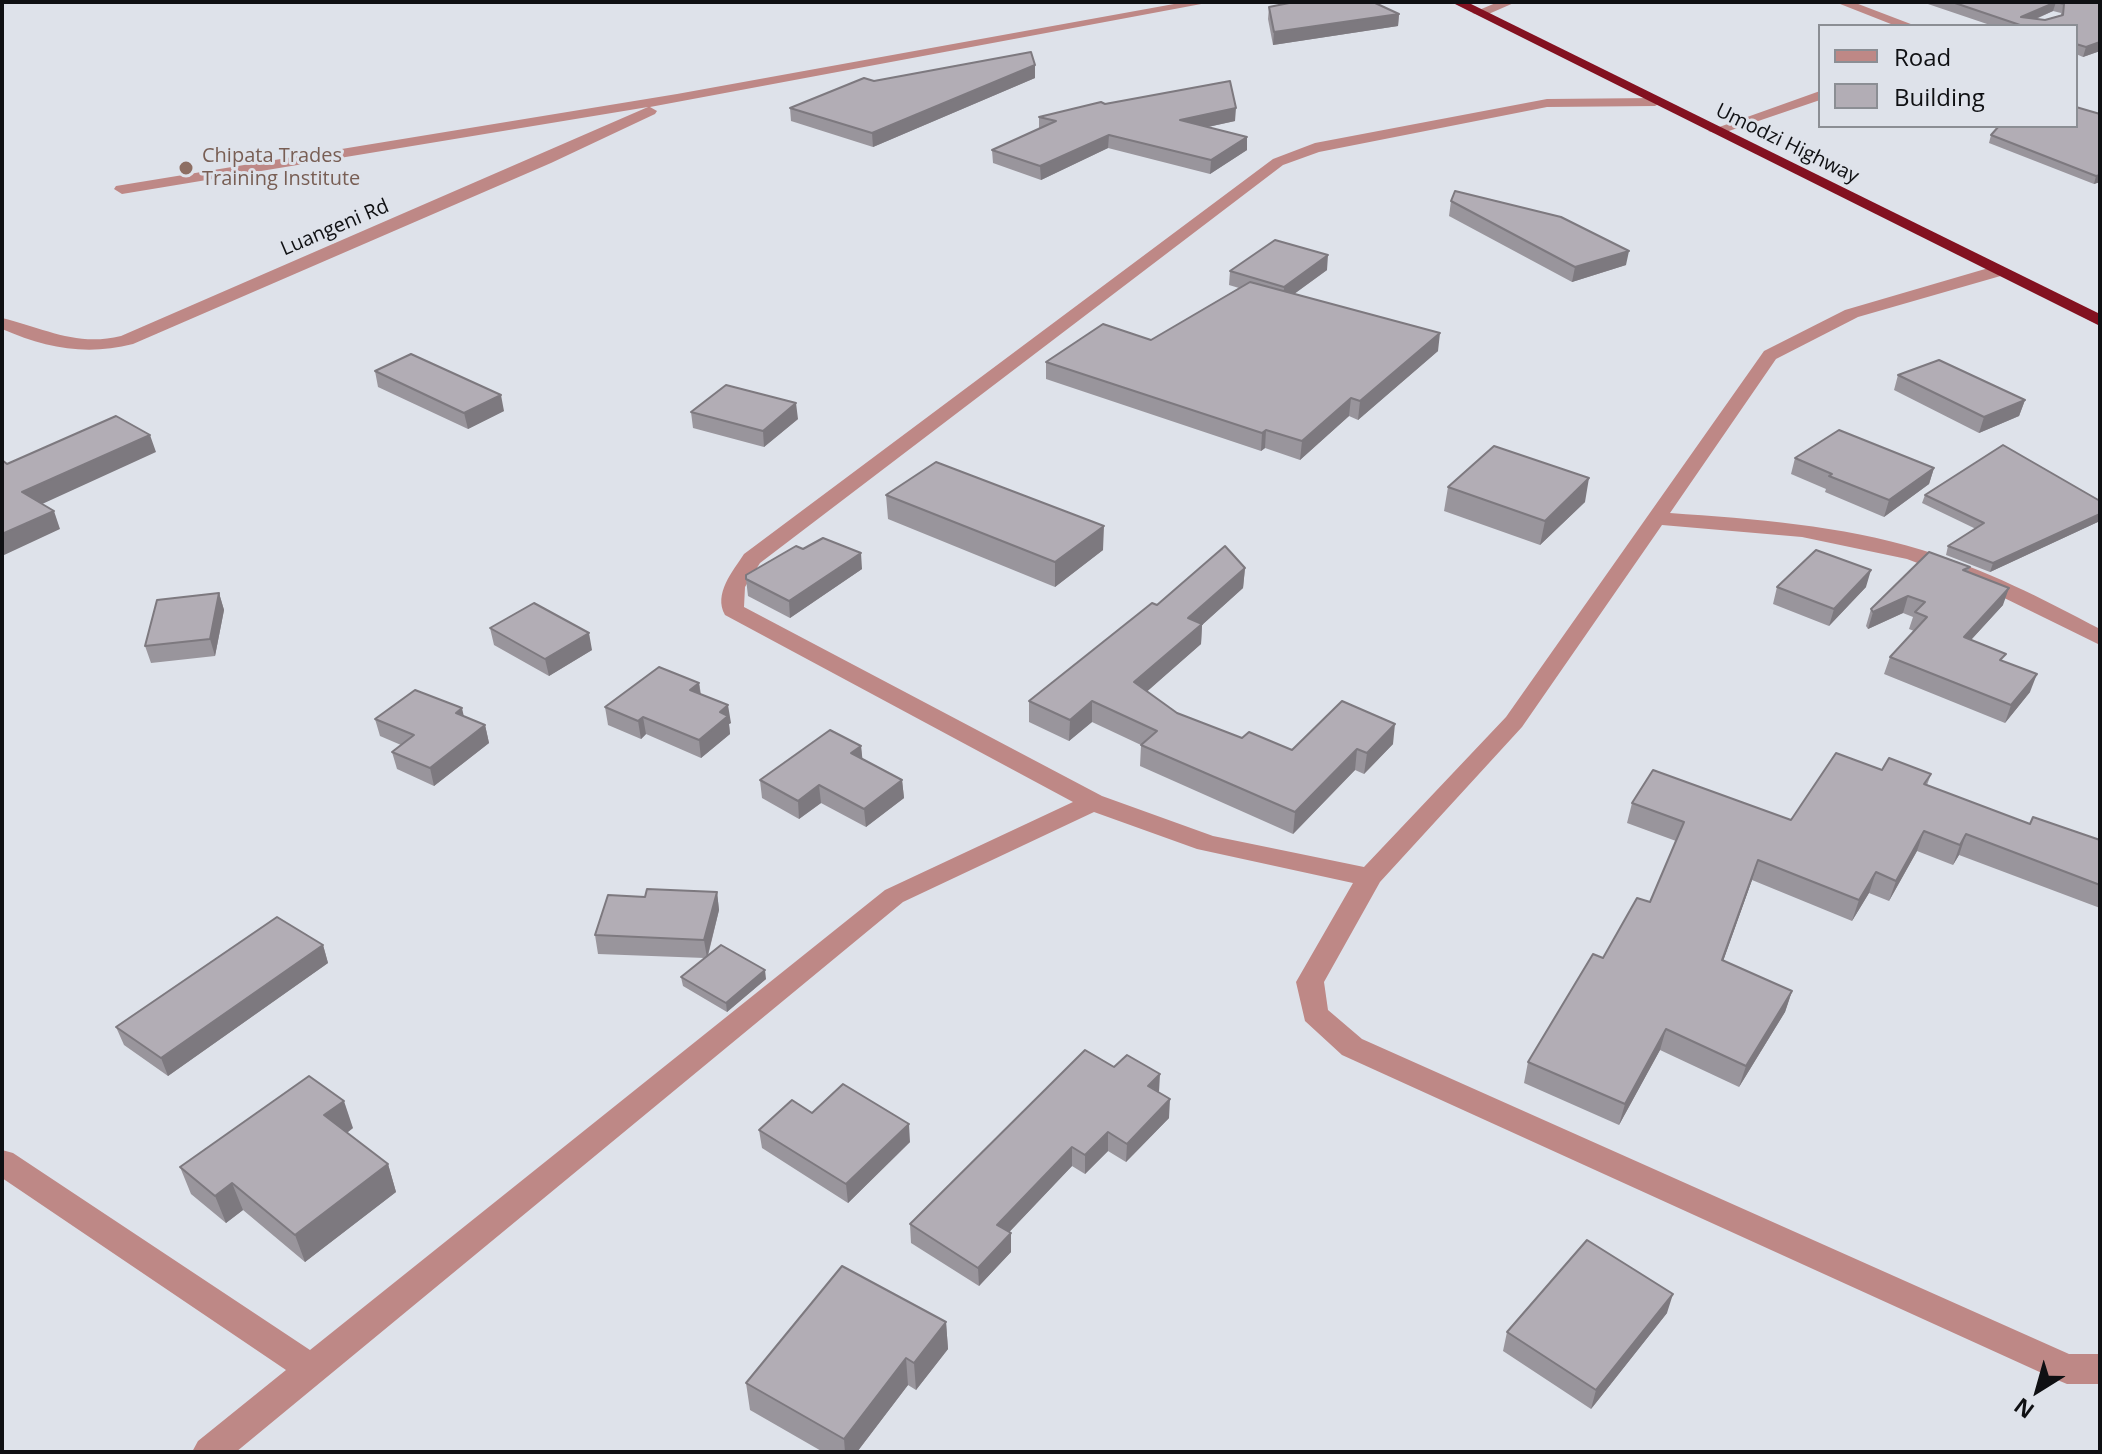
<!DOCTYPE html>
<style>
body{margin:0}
#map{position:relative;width:2102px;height:1454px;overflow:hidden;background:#dee2ea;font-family:"Open Sans",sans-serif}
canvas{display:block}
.frame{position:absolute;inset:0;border:4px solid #0f1013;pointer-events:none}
.legend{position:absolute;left:1818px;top:24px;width:260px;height:104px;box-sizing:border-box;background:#dee2ea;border:2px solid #8b8e94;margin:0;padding:10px 14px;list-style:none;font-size:24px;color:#0f1013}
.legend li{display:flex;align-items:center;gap:16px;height:40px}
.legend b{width:40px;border:2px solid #8b8e94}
.north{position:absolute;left:1998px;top:1350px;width:80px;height:80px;-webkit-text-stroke:6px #dee2ea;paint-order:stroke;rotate:217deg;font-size:22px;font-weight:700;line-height:32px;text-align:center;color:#0f1013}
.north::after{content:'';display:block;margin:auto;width:28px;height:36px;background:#0f1013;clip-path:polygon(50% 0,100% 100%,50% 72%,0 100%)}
</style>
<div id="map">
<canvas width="2102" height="1454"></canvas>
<div class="frame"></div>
<ul class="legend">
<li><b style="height:10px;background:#be8886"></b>Road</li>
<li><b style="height:22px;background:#b2adb5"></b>Building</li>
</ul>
<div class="north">N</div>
</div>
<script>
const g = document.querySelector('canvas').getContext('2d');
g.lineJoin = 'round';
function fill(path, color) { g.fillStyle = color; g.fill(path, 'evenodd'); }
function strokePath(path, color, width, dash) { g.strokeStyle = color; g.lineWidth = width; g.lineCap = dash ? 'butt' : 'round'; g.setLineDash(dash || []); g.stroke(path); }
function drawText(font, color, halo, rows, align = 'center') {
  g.font = font + ' "Open Sans",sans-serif'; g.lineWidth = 6; g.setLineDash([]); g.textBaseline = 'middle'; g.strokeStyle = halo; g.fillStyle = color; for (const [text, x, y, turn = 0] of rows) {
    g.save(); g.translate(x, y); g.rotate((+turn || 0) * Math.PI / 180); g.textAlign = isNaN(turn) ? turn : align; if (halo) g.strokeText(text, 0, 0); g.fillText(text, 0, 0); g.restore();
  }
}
fill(new Path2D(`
 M1185 2H1212L650 107 657 111 655 114 551 163 133 344C86 356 46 348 2 329V318C44 328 76 347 121 336L648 107 122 194 114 189 116 186 677 94Z
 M1498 2H1516L1484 16 1472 13Z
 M1835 2H1853L1916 26H1896Z
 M1820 91V100L1720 134 1708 131Z
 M1547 99 1655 98 1662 102 1655 106 1547 107 1319 152 1283 165 760 563 745 587 744 607 1102 796 1213 836 1364 867 1506 717 1764 351 1845 310 1992 267H2004V275L1858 317 1776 359 1670 513C1755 519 1840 525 1922 550 1985 569 2043 599 2100 629V645L1988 590 1907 559 1802 537 1662 525 1522 727 1380 882 1324 982 1328 1010 1362 1039 2069 1354H2100V1384H2067L2055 1379 1342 1055 1305 1021 1296 982 1353 883 1197 849 1094 812 903 902 236 1452H192L198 1441 286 1370 2 1178V1150L13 1153 310 1350 885 890 1073 802 725 615C713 594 733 571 744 554L1273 159 1315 143Z`), '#be8886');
fill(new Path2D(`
 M1451 2H1467L2100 314V326Z`), '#831120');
fill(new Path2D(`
 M1922 2H2100V51L2083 57 2076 54V26H1993ZM2053 11 2061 13V15L2045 20 2036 19Z
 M1269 7 1399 14 1398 26 1273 45 1268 19Z
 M1035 78 873 147 791 121 790 108 874 81Z
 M1105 104 1235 121 1208 127 1247 150 1210 174 1108 148 1041 180 993 163 992 150 1039 129V117Z
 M2076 126 2100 182 2094 184 1989 143 1991 135Z
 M1451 201 1626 265 1572 282 1449 216Z
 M1327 270 1294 294 1438 351 1358 420 1349 416 1300 460 1265 448 1261 451 1046 379V362L1151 340 1239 288 1229 285 1230 271Z
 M375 371 504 411 468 429 378 387Z
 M1898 375 2025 400 2019 416 1979 433 1894 390Z
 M691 412 798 419 764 447 693 428Z
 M1795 458 1934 468 1929 484 1884 517 1825 492 1826 489 1791 474Z
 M1448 487 1585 502 1540 545 1444 511Z
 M886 495 1103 550 1055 587 888 519Z
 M1925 495 2100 501V521L1990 572 1946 555 1948 546 1976 529 1922 503Z
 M803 549 862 569 790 618 748 596 746 579Z
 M1970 567 1968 572 2003 605 1971 640 2003 661 2030 692 2005 723 1884 674 1890 657 1914 631 1909 629 1913 617 1903 613 1868 629 1866 626 1871 609Z
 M1245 568 1243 588 1202 625 1201 644 1147 691 1177 713 1242 738 1292 750 1393 744 1364 774 1355 770 1293 834 1140 766 1141 745 1092 722 1069 741 1029 722V701L1157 605Z
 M1777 587H1866L1829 626 1773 604Z
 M219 593 224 610 215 656 151 663 145 646Z
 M490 628 592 650 549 676 494 645Z
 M699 683 701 694 731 723 729 724 730 734 701 758 646 734 641 739 608 725 605 707Z
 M464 717 485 725 489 743 434 786 397 769 392 752 401 745 380 736 375 719Z
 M861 746 862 759 902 780 904 798 866 827 821 803 799 819 762 798 760 780Z
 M1882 770 1931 774 1927 785 2030 824 2100 840V908L1959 855 1953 865 1917 851 1889 901 1869 893 1852 921 1752 880 1723 961 1792 991 1785 1012 1739 1087 1660 1050 1619 1125 1524 1083 1528 1062 1603 958 1650 902 1676 841 1627 823 1632 803 1791 820Z
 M717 892 719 910 708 956 766 979 727 1012 683 986 681 977 705 958 598 954 595 935 645 897Z
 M323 945 328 963 168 1076 124 1045 116 1027Z
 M1159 1093 1169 1118 1126 1162 1108 1151 1085 1174 1072 1166 1009 1232 1011 1252 979 1286 911 1243 910 1224Z
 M812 1113 910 1142 848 1203 762 1148 759 1130Z
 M353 1128 347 1133 388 1164 396 1192 305 1262 243 1210 226 1223 191 1194 180 1167Z
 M1667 1313 1591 1409 1503 1351 1507 1332Z
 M946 1322 948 1349 916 1390 908 1385 857 1452H823L750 1410 746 1383Z`), '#99959c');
fill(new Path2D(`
 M2056 2 2053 11 2021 25V17Z
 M1399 14 1398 26 1273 45 1274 32Z
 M2100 42V51L2083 57 2086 47Z
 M1035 65V78L873 147 872 133Z
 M1236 108 1235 121 1180 133V120Z
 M1109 135 1108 148 1041 180 1040 166Z
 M1247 137V150L1210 174 1211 160Z
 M2100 175V182L2094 184 2096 176Z
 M1629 251 1626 265 1572 282 1575 267Z
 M1328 255 1327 270 1283 302 1284 287Z
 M1440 333 1438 351 1358 420 1360 401Z
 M501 395 504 411 468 429 464 413Z
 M1351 398 1349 416 1300 460 1302 441Z
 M2025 400 2019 416 1979 433 1984 417Z
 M796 403 798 419 764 447 763 431Z
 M1266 430 1265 448 1261 451 1262 433Z
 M150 435 156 452 29 510 22 492Z
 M1934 468 1929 484 1884 517 1889 500Z
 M1589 478 1585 502 1540 545 1545 521Z
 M54 511 60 529 2 556V534Z
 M2100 514V521L1990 572 1993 563Z
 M1104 526 1103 550 1055 587V562Z
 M861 553 862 569 790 618 789 601Z
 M1245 568 1243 588 1202 625 1201 644 1134 703V682L1188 618Z
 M1871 570 1866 587 1829 626 1834 609Z
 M2009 588 2003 605 1958 654 1964 637Z
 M219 593 224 610 215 656 210 639Z
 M1908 596 1903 613 1868 629 1873 612Z
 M589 633 592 650 549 676 545 659Z
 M2037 674 2030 692 2005 723 2011 705Z
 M699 683 701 700 690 690Z
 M1092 701V722L1069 741 1070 720Z
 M728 705 731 723 729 724 730 734 701 758 699 740 720 712Z
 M462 708 466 726 456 713Z
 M643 717 646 734 641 739 638 721Z
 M1395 724 1393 744 1364 774 1367 753Z
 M485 725 489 743 434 786 430 768Z
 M861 746 863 764 851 753Z
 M1357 749 1355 770 1293 834 1295 812Z
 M902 780 904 798 866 827 864 809Z
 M819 785 821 803 799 819 798 801Z
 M1924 831 1917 851 1889 901 1896 881Z
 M1966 834 1959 855 1953 865 1960 845Z
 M1758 860 1752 880 1716 981 1722 960Z
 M1876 872 1869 893 1852 921 1859 900Z
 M717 892 719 910 707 958 704 940Z
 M323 945 328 963 168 1076 161 1058Z
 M765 970 766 979 727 1012 726 1003Z
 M1792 991 1785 1012 1739 1087 1746 1066Z
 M1666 1029 1660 1050 1619 1125 1625 1104Z
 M1160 1074 1159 1092 1148 1086Z
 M1170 1099 1169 1118 1126 1162 1127 1144Z
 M344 1101 353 1128 333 1143 324 1115Z
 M909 1124 910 1142 848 1203 846 1184Z
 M1108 1132V1151L1085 1174V1155Z
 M1072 1147V1166L998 1244 997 1225Z
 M388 1164 396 1192 305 1262 295 1235Z
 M232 1183 243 1210 226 1223 215 1196Z
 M1011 1233V1252L979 1286 978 1268Z
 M1673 1294 1667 1313 1591 1409 1596 1390Z
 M946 1322 948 1349 916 1390 914 1363Z
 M906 1358 908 1385 857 1452H845L844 1439Z`), '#7d797f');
const building = new Path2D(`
 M1294 2H1373L1399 14 1274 32 1269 7Z
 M1952 2H2056L2021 17 2045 20 2063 15 2064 4 2056 2H2100V42L2086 47 2076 44V26H2023Z
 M1031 52 1035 65 872 133 790 108 864 78 874 81Z
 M1230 81 1236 108 1180 120 1247 137 1211 160 1109 135 1040 166 992 150 1056 121 1039 117 1101 102 1105 104Z
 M2076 107 2100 114V175L2096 176 1991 135 1999 126H2076Z
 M1455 191 1561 217 1629 251 1575 267 1451 201Z
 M1275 240 1328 255 1284 287 1230 271Z
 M1250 282 1440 333 1360 401 1351 398 1302 441 1266 430 1262 433 1046 362 1103 324 1151 340Z
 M411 354 501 395 464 413 375 371Z
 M1939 360 2025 400 1984 417 1898 375Z
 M726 385 796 403 763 431 691 412Z
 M116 416 150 435 22 492 54 511 2 534V460L7 464Z
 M1839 430 1934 468 1889 500 1829 476 1832 474 1795 458Z
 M2003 445 2100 501V514L1993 563 1948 546 1984 523 1925 495Z
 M1494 446 1589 478 1545 521 1448 487Z
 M936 462 1104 526 1055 562 886 495Z
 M823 538 861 553 789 601 746 579V575L796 546 803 549Z
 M1225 546 1245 568 1188 618 1202 624 1134 682 1177 713 1242 738 1249 732 1292 750 1342 701 1395 724 1367 753 1357 749 1295 812 1141 745 1157 731 1092 701 1070 720 1029 701 1152 603 1157 605Z
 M1816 550 1871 570 1834 609 1777 587Z
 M1929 552 1970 567 1963 570 2009 588 1964 637 2006 654 2000 660 2037 674 2011 705 1890 657 1927 617 1915 612 1925 602 1908 596 1873 612 1871 609Z
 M219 593 210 639 145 646 157 600Z
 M534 603 589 633 545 659 490 628Z
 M659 667 699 683 690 690 728 705 720 712 728 716 699 740 643 717 638 721 605 707Z
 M415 690 462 708 456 713 485 725 430 768 392 752 414 735 375 719Z
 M830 730 861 746 851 753 902 780 864 809 819 785 798 801 760 780Z
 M1836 753 1882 770 1889 758 1931 774 1924 784 2030 824 2033 817 2100 840V885L1966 834 1960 845 1924 831 1896 881 1876 872 1859 900 1758 860 1722 960 1792 991 1746 1066 1666 1029 1625 1104 1528 1062 1593 954 1603 958 1637 898 1650 902 1684 822 1632 803 1653 770 1791 820Z
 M647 889 717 892 704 940 595 935 608 895 645 897Z
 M277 917 323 945 161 1058 116 1027Z
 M721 945 765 970 726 1003 681 977Z
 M1085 1050 1114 1067 1127 1055 1160 1074 1148 1086 1170 1099 1127 1144 1108 1132 1085 1155 1072 1147 997 1225 1011 1233 978 1268 910 1224Z
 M309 1076 344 1101 324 1115 388 1164 295 1235 232 1183 215 1196 180 1167Z
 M843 1084 909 1124 846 1184 759 1130 792 1100 812 1113Z
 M1587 1240 1673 1294 1596 1390 1507 1332Z
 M842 1266 946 1322 914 1363 906 1358 844 1439 746 1383Z`);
fill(building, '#b2adb5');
strokePath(building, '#7d797f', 2);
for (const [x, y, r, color] of [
 [186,168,8,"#8d6e63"]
]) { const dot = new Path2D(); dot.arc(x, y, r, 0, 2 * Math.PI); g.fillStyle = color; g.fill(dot); strokePath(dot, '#dee2ea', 3); }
drawText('20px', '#0f1013', '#dee2ea', [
 ["Umodzi Highway",1787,144,26],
 ["Luangeni Rd",335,228,-23]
]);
drawText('20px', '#785e54', '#dee2ea', [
 ["Chipata Trades",202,156],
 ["Training Institute",202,179]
], 'left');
</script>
